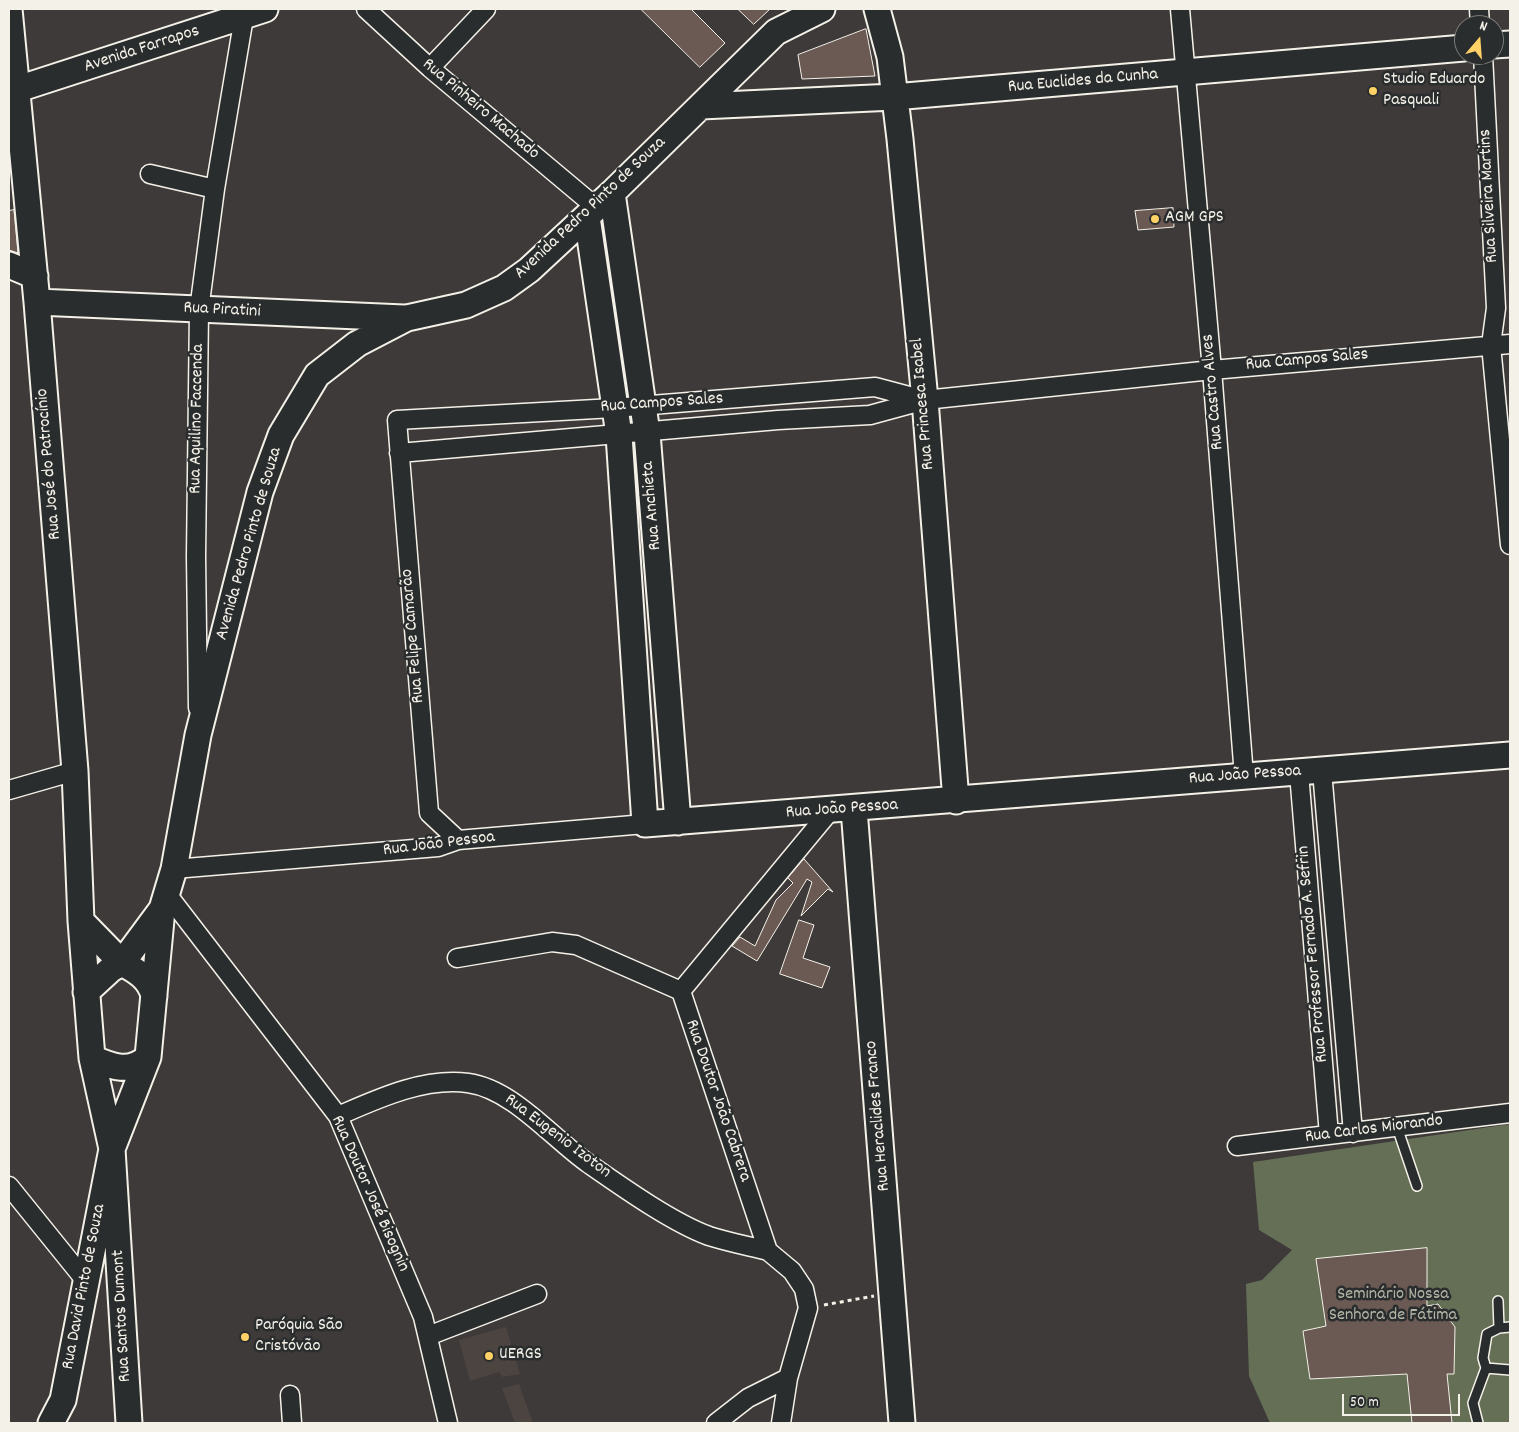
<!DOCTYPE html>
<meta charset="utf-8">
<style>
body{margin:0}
#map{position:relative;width:1519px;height:1432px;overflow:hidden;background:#3e3a39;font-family:Dekko,sans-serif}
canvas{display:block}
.frame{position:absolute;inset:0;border:10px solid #f4f1e8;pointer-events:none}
.north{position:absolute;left:1454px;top:15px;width:50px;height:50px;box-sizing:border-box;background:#2a2d2e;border:1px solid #7b7b78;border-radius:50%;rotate:18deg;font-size:14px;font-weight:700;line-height:20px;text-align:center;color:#f4f1e8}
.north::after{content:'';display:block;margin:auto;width:18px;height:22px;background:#ffd166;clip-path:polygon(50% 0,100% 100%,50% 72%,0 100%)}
.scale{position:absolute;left:1342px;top:1394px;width:118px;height:22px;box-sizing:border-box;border:2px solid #f4f1e8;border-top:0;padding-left:6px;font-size:15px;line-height:18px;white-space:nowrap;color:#f4f1e8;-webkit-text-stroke:4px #2a2d2e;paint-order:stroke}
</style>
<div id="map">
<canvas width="1519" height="1432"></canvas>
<div class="frame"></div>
<div class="north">N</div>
<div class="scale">50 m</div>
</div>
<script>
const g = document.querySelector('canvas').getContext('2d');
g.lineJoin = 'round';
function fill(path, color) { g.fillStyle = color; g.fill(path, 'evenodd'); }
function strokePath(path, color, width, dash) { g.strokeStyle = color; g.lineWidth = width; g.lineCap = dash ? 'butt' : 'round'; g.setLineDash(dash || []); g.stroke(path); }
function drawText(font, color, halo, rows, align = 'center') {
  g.font = font + ' Dekko,sans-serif'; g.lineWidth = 5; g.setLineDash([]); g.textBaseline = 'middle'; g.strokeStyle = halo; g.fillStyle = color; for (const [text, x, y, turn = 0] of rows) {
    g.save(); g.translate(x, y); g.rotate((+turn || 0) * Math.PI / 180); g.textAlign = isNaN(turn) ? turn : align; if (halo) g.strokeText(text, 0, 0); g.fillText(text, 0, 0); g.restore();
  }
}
fill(new Path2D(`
 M506 1327 520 1374 502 1377 499 1372 470 1381 459 1340Z
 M519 1384 533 1423H515L502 1388Z`), '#4c4441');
fill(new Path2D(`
 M1510 1124V1423H1270L1249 1376 1246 1284 1262 1280 1292 1250 1259 1230 1253 1162Z`), '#646f56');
const building = new Path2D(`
 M641 9H691L725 43 700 67Z
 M738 9H770L754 24Z
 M866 29 875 76 802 79 798 55Z
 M1173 208 1174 227 1138 230 1135 211Z
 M14 210 18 253 9 250V211Z
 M804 859 833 892 828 889 801 916 812 882 807 879 757 961 732 946 740 937 755 946 776 900 793 883 788 878Z
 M799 920 814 925 803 958 830 967 822 988 780 974Z
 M1427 1248V1306L1438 1304 1455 1327 1454 1374H1447L1452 1423H1412L1407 1374 1310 1379 1303 1331 1326 1326 1316 1259Z`);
fill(building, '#6b5a53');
strokePath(building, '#f4f1e8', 1);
const lane = new Path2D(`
 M1397 1127 1417 1186
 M1498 1301 1499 1328
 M1486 1368 1510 1370
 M1478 1423 1473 1403 1486 1368 1483 1358 1487 1334 1499 1328 1510 1327`);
const street = new Path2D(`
 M366 9 430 68 597 208
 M1180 9 1212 370 1244 776
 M1479 9 1480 25
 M1483 55 1496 308 1491 345 1510 545
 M430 68 486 9
 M150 174 215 189
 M399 453 778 420 870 415 925 400 1212 370 1510 344
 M198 708 196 556 199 310 215 189 244 17
 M1322 771 1353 1133
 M1299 773 1329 1135
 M9 790 75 771
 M458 840 429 813 397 420 614 408 875 387 924 400
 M174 869 438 847 458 840 645 824
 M167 894 338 1116 423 1317 448 1423
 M457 958 552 942 576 945 681 991
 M681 991 768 1251 792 1271 804 1289 808 1308 788 1378 781 1423
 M681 991 830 811
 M338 1116C377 1099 424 1077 468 1083 513 1089 553 1139 589 1164 622 1187 673 1223 709 1236 728 1242 748 1246 768 1251
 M1237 1146 1510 1113
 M9 1186 85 1280
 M428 1336 537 1294
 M290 1395 292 1423
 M716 1423 748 1398 788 1378`);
const secondary = new Path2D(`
 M9 9 37 302 75 771 81 921 92 1058 112 1149 129 1423
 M877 9 890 57 900 139 925 400 956 801
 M1494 45 1510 44
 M18 89 265 9
 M701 106 894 97 1464 48
 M612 193 647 433 678 822
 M587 217 619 435 645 824 1510 755
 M9 265 35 276
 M37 302 404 318
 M854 809 902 1423
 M81 921 122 963 162 909
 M86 992 111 969 122 963C137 971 150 979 154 996
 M92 1058C112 1067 130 1074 148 1057
 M51 1423 63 1400 112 1149 148 1057 162 909 174 869 198 735 260 492 281 435 317 375 357 344 407 318 466 305 504 288 529 270 612 193 776 32 822 9`);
strokePath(lane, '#f4f1e8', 12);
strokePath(street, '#f4f1e8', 21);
strokePath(secondary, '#f4f1e8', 29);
strokePath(new Path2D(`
 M824 1305 874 1296`), '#f4f1e8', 3, [4, 4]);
strokePath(lane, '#2a2d2e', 9);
strokePath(street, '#2a2d2e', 18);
strokePath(secondary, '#2a2d2e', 25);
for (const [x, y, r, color] of [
 [1373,91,5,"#ffd166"],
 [1155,219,5,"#ffd166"],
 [245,1337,5,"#ffd166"],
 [489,1356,5,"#ffd166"]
]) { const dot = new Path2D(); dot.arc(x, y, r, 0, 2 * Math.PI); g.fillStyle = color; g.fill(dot); strokePath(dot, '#2a2d2e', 2); }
drawText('18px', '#f4f1e8', '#2a2d2e', [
 ["Avenida Farrapos",142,50,-18],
 ["Rua Euclides da Cunha",1083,82,-5],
 ["Rua Pinheiro Machado",480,110,40],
 ["Rua Silveira Martins",1490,196,-93],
 ["Avenida Pedro Pinto de Souza",591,209,-43],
 ["Rua Piratini",222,311,3],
 ["Rua Campos Sales",1307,361,-5],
 ["Rua Castro Alves",1214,392,-95],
 ["Rua Campos Sales",662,404,-4],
 ["Rua Princesa Isabel",924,404,-95],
 ["Rua Aquilino Faccenda",198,419,-89],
 ["Rua José do Patrocínio",50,464,-95],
 ["Rua Anchieta",653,506,-95],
 ["Avenida Pedro Pinto de Souza",250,544,-74],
 ["Rua Felipe Camarão",414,636,-95],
 ["Rua João Pessoa",1245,776,-4],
 ["Rua João Pessoa",842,810,-4],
 ["Rua João Pessoa",439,845,-7],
 ["Rua Professor Fernado A. Sefrin",1314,954,-95],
 ["Rua Doutor João Cabrera",717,1101,71],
 ["Rua Heraclides Franco",879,1116,-95],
 ["Rua Carlos Miorando",1374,1130,-7],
 ["Rua Eugenio Izoton",557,1137,37],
 ["Rua Doutor José Bisognin",369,1194,66],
 ["Rua David Pinto de Souza",85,1287,-79],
 ["Rua Santos Dumont",123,1316,-93]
]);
drawText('18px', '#f4f1e8', '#2a2d2e', [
 ["Studio Eduardo",1383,81],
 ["Pasquali",1383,102],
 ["AGM GPS",1165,219],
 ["Paróquia São",255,1327],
 ["Cristóvão",255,1348],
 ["UERGS",499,1356]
], 'left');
drawText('18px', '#b3b6a6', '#2a2d2e', [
 ["Seminário Nossa",1393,1296],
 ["Senhora de Fátima",1393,1317]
]);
</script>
